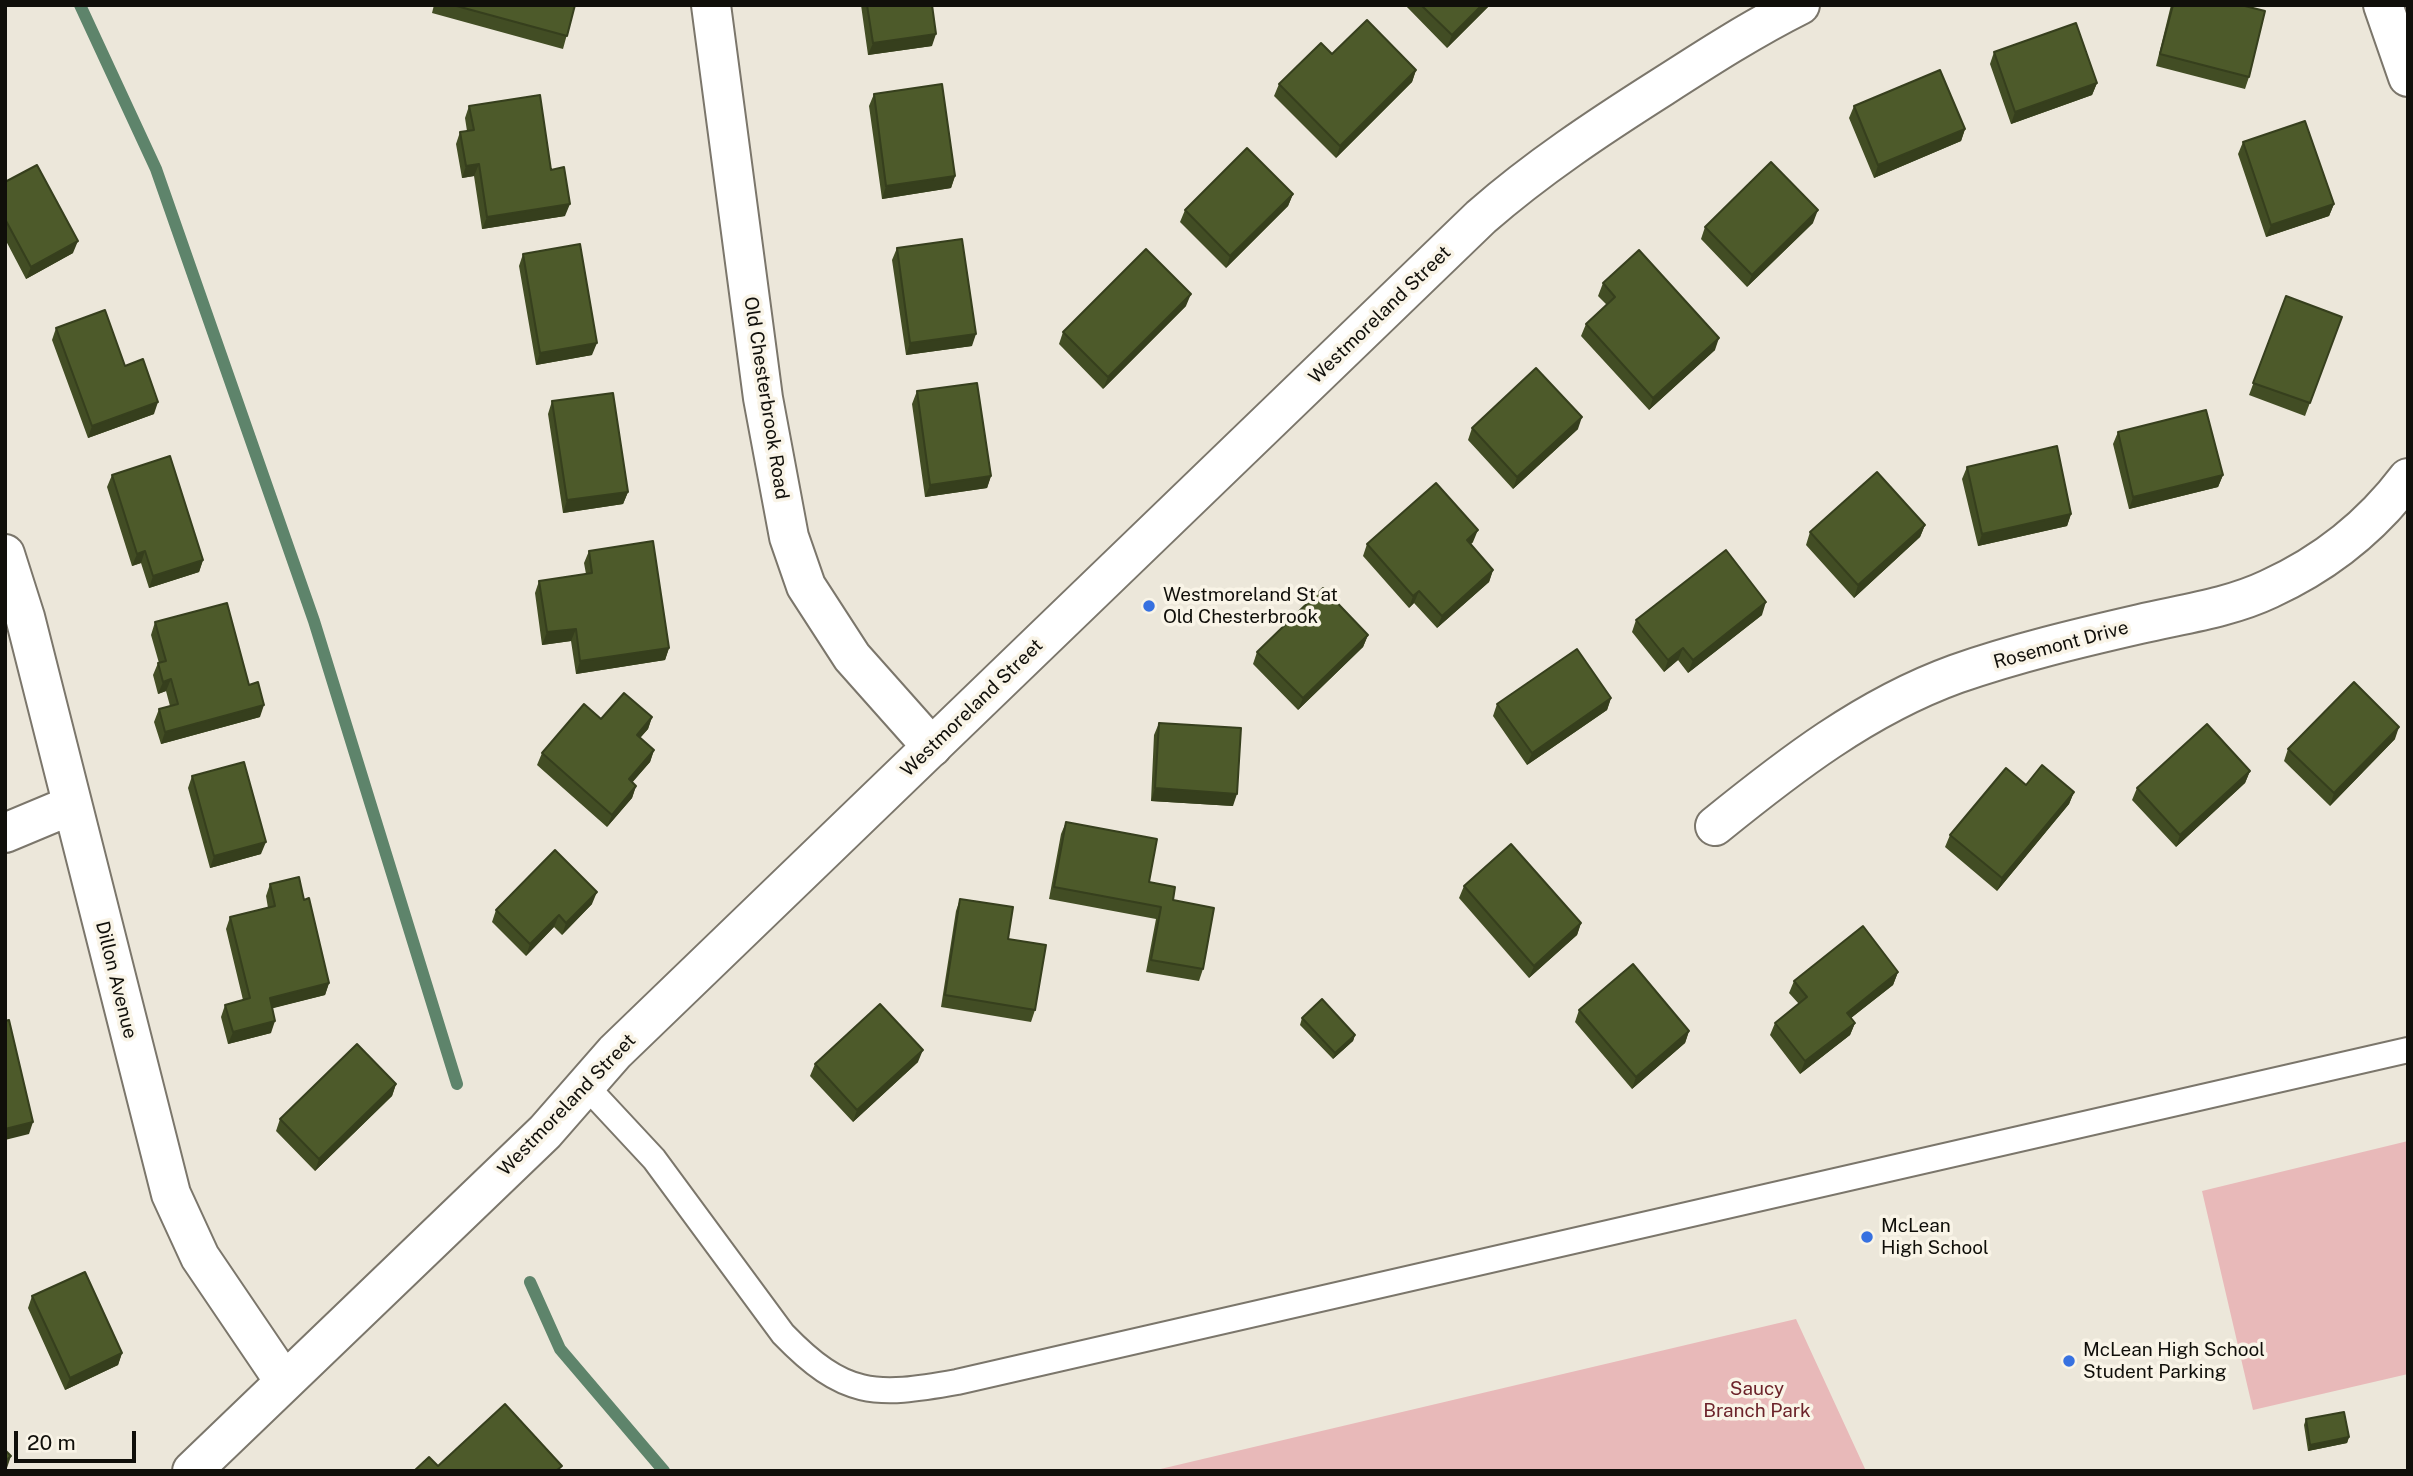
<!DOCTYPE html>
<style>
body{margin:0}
#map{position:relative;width:2413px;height:1476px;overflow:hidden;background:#ece7da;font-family:"Public Sans",sans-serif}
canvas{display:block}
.frame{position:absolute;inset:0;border:7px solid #100f0a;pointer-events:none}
.scale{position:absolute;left:14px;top:1431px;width:122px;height:32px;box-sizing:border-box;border:4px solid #100f0a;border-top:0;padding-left:9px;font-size:21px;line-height:24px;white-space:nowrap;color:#100f0a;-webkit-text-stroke:5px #f9f4e7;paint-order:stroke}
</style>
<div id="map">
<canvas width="2413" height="1476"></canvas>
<div class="frame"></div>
<div class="scale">20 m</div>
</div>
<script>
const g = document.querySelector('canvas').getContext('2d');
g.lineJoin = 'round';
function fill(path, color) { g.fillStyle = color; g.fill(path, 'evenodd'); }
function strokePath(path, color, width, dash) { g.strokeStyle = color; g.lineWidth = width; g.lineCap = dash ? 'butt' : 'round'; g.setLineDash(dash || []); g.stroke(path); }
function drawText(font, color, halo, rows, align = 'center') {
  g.font = font + ' "Public Sans",sans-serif'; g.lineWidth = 7; g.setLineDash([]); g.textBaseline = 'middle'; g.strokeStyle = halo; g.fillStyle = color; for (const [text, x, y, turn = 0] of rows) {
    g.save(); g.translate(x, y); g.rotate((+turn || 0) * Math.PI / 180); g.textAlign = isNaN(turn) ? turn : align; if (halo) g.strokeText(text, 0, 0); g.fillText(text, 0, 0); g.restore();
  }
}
fill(new Path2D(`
 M2408 1141V1374L2253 1410 2202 1191Z
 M1796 1319 1866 1471H1152Z`), '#e8b9b9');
strokePath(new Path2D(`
 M80 5 156 169 314 621 457 1084
 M530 1282 560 1349 664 1471`), '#5e846b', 12);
const service = new Path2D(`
 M586 1086 654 1159 783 1334C844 1397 874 1397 957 1382L2408 1050`);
const minor = new Path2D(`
 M2383 5 2408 77
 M5 554 25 617 171 1194 200 1257 284 1381
 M1715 826C1789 766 1865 707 1956 674 2016 653 2079 638 2140 624 2183 614 2229 608 2269 589 2324 564 2371 527 2408 478
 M5 833 72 805`);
const tertiary = new Path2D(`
 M711 5 763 398 789 537 806 586 852 657 932 747`);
const secondary = new Path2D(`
 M192 1471 545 1132 615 1052 1481 217C1537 168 1599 127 1662 87 1707 58 1752 29 1800 5`);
strokePath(service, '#7b766b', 28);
strokePath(minor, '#7b766b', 42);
strokePath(tertiary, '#7b766b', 42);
strokePath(secondary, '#7b766b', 42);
strokePath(service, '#fff', 24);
strokePath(minor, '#fff', 38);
strokePath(tertiary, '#fff', 38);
strokePath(secondary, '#fff', 38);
fill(new Path2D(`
 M434 5H575L563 49 432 13Z
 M861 5H932V46L868 55Z
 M1405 5H1490L1447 48Z
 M2171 5H2241L2249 77 2245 89 2156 66Z
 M1994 52 2097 83 2092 95 2011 124 1990 64Z
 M1332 54 1416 70 1412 82 1336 158 1274 96 1279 84Z
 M874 94 955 176 951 188 882 199 869 106Z
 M469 106 551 170 565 216 482 229 474 176 462 178 456 144 460 132 467 131 465 118Z
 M1854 106 1965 129 1961 141 1874 178 1849 118Z
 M2243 142 2334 204 2329 216 2266 237 2238 154Z
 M5 182 73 253 26 279 5 239Z
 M1293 194 1288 206 1226 268 1180 222 1185 210Z
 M1813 223 1747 287 1701 239 1705 227Z
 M897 248 972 346 906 355 892 260Z
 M523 254 592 355 536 365 519 266Z
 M1603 283 1715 350 1649 410 1581 336 1586 324 1607 305 1598 296Z
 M2286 296 2342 317 2305 416 2249 395Z
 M1186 306 1103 389 1059 344 1063 332Z
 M56 328 125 366 154 414 88 438 52 340Z
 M917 391 991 476 987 488 925 497 912 404Z
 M552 401 628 492 623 504 563 513 548 414Z
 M1472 428 1578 429 1513 489 1468 440Z
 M2118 432 2223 475 2218 487 2129 509 2113 444Z
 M1967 467 2071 514 2067 526 1978 546 1962 479Z
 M112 475 203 560 199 572 149 588 141 563 132 566 107 487Z
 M1925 525 1920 537 1854 598 1806 545 1810 532Z
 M1473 542 1471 544 1493 570 1489 582 1437 628 1414 603 1409 608 1363 556 1367 544Z
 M589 551 669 648 665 660 576 674 571 641 542 645 535 593 539 581 586 574 584 563Z
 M1762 615 1688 673 1678 660 1664 672 1632 632 1636 620Z
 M155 622 249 685 260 717 161 744 154 722 159 709 170 706 166 691 158 694 153 675 158 663H159L151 635Z
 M1368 635 1363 647 1298 710 1253 664 1257 652Z
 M1611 698 1607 710 1527 765 1493 716 1497 704Z
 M652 717 648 729 640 738 654 750 650 762 632 782 636 786 632 798 607 827 537 765 542 753 601 719Z
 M1159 723 1233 806 1151 801 1154 735Z
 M2395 739 2330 806 2284 761 2288 749Z
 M2250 771 2245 783 2176 847 2132 800 2137 788Z
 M192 776 261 854 210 868 188 788Z
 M2026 785 2074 792 2069 804 1997 891 1945 847 1950 835Z
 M1066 822 1149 882 1173 900 1203 969 1199 981 1146 972 1156 919 1049 899 1061 834Z
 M270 884 304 900 329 983 325 995 272 1008 271 1033 228 1044 221 1017 225 1005 243 1000 226 929 230 917 268 908 266 896Z
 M1464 886 1581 923 1577 935 1529 978 1459 898Z
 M960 899 1008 939 1035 1010 1031 1022 941 1007 956 911Z
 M592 904 562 935 554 927 526 956 492 922 496 910Z
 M1898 972 1893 985 1851 1018 1855 1023 1850 1035 1800 1074 1770 1035 1775 1023 1799 1004 1789 993 1794 981Z
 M1579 1010 1689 1031 1685 1043 1632 1089 1575 1022Z
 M1302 1018 1355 1035 1353 1041 1333 1059 1300 1025Z
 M918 1062 853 1122 810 1076 815 1064Z
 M396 1084 392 1096 315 1171 276 1131 280 1119Z
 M32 1296 122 1353 118 1365 65 1390 28 1308Z
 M2306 1419 2349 1437 2347 1443 2308 1451 2304 1425Z`), '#424d24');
fill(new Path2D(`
 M1482 5H1490L1447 48 1452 35Z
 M936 34 932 46 868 55 873 43Z
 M1416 70 1412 82 1336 158 1340 146Z
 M2097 83 2092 95 2011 124 2015 112Z
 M1965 129 1961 141 1874 178 1878 165Z
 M479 164 474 176 462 178 466 166Z
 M955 176 951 188 882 199 886 186Z
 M1293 194 1288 206 1226 268 1230 256Z
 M570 204 565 216 482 229 487 217Z
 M2334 204 2329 216 2266 237 2271 225Z
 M1818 210 1813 223 1747 287 1752 275Z
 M78 241 73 253 26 279 31 267Z
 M1191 294 1186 306 1103 389 1108 377Z
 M976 334 972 346 906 355 910 343Z
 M1719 338 1715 350 1649 410 1653 398Z
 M597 343 592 355 536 365 540 353Z
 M158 402 154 414 88 438 92 426Z
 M1582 417 1578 429 1513 489 1517 477Z
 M2223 475 2218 487 2129 509 2133 497Z
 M991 476 987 488 925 497 930 485Z
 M628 492 623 504 563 513 567 500Z
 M2071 514 2067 526 1978 546 1982 534Z
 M1925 525 1920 537 1854 598 1858 585Z
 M1478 530 1473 542 1462 552 1467 540Z
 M145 551 141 563 132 566 137 554Z
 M203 560 199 572 149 588 153 576Z
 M1493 570 1489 582 1437 628 1442 616Z
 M1419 591 1414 603 1409 608 1413 596Z
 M1766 602 1762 615 1688 673 1693 660Z
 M576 629 571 641 542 645 547 632Z
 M1368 635 1363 647 1298 710 1303 698Z
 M669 648 665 660 576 674 580 661Z
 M1683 648 1678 660 1664 672 1668 660Z
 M171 679 166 691 158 694 163 682Z
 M1611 698 1607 710 1527 765 1532 753Z
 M264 705 260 717 161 744 165 732Z
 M652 717 648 729 632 747 637 735Z
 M2399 727 2395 739 2330 806 2334 793Z
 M654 750 650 762 625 791 629 779Z
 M2250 771 2245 783 2176 847 2180 835Z
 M636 786 632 798 607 827 612 815Z
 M1155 788 1237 794 1233 806 1151 801Z
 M2074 792 2069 804 1997 891 2002 878Z
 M266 842 261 854 210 868 214 856Z
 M597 892 592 904 562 935 566 923Z
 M559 915 554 927 526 956 530 944Z
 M1581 923 1577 935 1529 978 1534 966Z
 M1898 972 1893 985 1842 1025 1847 1013Z
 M329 983 325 995 266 1010 270 998Z
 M275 1021 271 1033 228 1044 233 1032Z
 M1855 1023 1850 1035 1800 1074 1805 1061Z
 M1689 1031 1685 1043 1632 1089 1636 1077Z
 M1355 1035 1353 1041 1333 1059 1335 1053Z
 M923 1050 918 1062 853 1122 857 1110Z
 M396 1084 392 1096 315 1171 319 1159Z
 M33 1122 29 1134 5 1140V1129Z
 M122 1353 118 1365 65 1390 70 1378Z
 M2349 1437 2347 1443 2308 1451 2310 1445Z
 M11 1456 7 1468 5 1469V1461Z`), '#363f1d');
const building = new Path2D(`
 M453 5H575L567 36Z
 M867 5H932L936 34 873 43Z
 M1421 5H1482L1452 35Z
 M2173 5H2241L2265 11 2249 77 2160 54Z
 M1367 20 1416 70 1340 146 1279 84 1321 43 1332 54Z
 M2076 23 2097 83 2015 112 1994 52Z
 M1940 70 1965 129 1878 165 1854 106Z
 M942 84 955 176 886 186 874 94Z
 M540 95 551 170 564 167 570 204 487 217 479 164 466 166 460 132 474 130 469 106Z
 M2305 121 2334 204 2271 225 2243 142Z
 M1247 148 1293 194 1230 256 1185 210Z
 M1771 162 1818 210 1752 275 1705 227Z
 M37 165 78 241 31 267 5 219V182Z
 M962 239 976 334 910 343 897 248Z
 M580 244 597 343 540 353 523 254Z
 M1146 249 1191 294 1108 377 1063 332Z
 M1639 250 1719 338 1653 398 1586 324 1615 297 1603 283Z
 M2286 296 2342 317 2310 403 2253 383Z
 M105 310 125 366 143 359 158 402 92 426 56 328Z
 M1536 368 1582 417 1517 477 1472 428Z
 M977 383 991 476 930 485 917 391Z
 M613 393 628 492 567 500 552 401Z
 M2206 410 2223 475 2133 497 2118 432Z
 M2057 446 2071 514 1982 534 1967 467Z
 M170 456 203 560 153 576 145 551 137 554 112 475Z
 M1877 472 1925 525 1858 585 1810 532Z
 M1436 483 1478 530 1467 540 1493 570 1442 616 1419 591 1413 596 1367 544Z
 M653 541 669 648 580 661 576 629 547 632 539 581 592 573 589 551Z
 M1726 550 1766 602 1693 660 1683 648 1668 660 1636 620Z
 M1323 588 1368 635 1303 698 1257 652Z
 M227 603 249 685 258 682 264 705 165 732 159 709 178 704 171 679 163 682 158 663 166 661 155 622Z
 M1577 649 1611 698 1532 753 1497 704Z
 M2354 682 2399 727 2334 793 2288 749Z
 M624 693 652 717 637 735 654 750 629 779 636 786 612 815 542 753 584 704 601 719Z
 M1159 723 1241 728 1237 794 1155 788Z
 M2207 724 2250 771 2180 835 2137 788Z
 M244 762 266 842 214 856 192 776Z
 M2042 765 2074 792 2002 878 1950 835 2006 768 2026 785Z
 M1066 822 1157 839 1149 882 1175 887 1173 900 1214 908 1203 969 1151 960 1161 907 1054 887Z
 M1511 844 1581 923 1534 966 1464 886Z
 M555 850 597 892 566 923 559 915 530 944 496 910Z
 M299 877 304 900 309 898 329 983 270 998 275 1021 233 1032 225 1005 250 998 230 917 275 906 270 884Z
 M960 899 1013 907 1008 939 1046 945 1035 1010 945 995Z
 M1863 926 1898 972 1847 1013 1855 1023 1805 1061 1775 1023 1807 997 1794 981Z
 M1633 964 1689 1031 1636 1077 1579 1010Z
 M1322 999 1355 1035 1335 1053 1302 1018Z
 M880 1004 923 1050 857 1110 815 1064Z
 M9 1020 33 1122 5 1129V1021Z
 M357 1044 396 1084 319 1159 280 1119Z
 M85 1272 122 1353 70 1378 32 1296Z
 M505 1404 562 1466 556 1471H414L429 1457 438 1466Z
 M2344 1412 2349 1437 2310 1445 2306 1419Z
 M5 1450 11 1456 5 1461Z`);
fill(building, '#4d5a2a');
strokePath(building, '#363f1d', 2);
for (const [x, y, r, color] of [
 [1149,606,7,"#3771e0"],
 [1867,1237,7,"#3771e0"],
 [2069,1361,7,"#3771e0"]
]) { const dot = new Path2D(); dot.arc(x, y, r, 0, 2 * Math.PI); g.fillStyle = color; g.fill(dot); strokePath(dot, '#f9f4e7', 2.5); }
drawText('19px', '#100f0a', '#f9f4e7', [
 ["Westmoreland Street",1380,315,-44],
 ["Old Chesterbrook Road",766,398,81],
 ["Rosemont Drive",2061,645,-15],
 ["Westmoreland Street",972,708,-44],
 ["Dillon Avenue",116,980,76],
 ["Westmoreland Street",567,1105,-46]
]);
drawText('19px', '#100f0a', '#f9f4e7', [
 ["Westmoreland St at",1163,595],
 ["Old Chesterbrook",1163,617],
 ["McLean",1881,1226],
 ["High School",1881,1248],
 ["McLean High School",2083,1350],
 ["Student Parking",2083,1372]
], 'left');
drawText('19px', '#6c232a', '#f9f4e7', [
 ["Saucy",1757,1389],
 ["Branch Park",1757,1411]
]);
</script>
